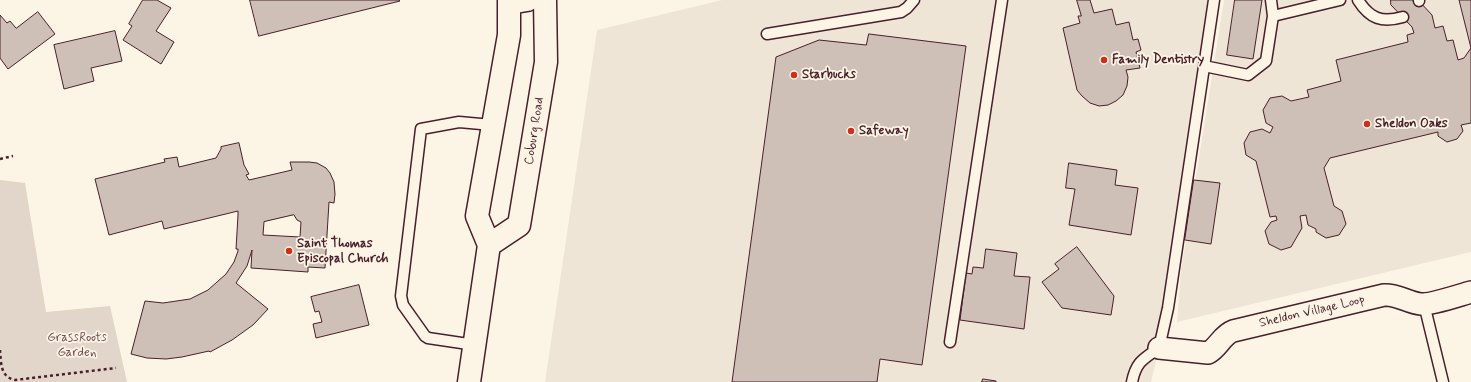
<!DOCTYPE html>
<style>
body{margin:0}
canvas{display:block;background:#fcf5e5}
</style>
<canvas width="1471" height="382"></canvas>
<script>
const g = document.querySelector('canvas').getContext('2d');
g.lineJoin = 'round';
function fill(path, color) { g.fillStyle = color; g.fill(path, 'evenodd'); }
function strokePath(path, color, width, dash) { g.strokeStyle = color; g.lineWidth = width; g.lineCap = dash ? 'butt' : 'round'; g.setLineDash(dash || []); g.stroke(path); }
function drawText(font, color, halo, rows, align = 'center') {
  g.font = font + ' Mynerve,sans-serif'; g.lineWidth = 3.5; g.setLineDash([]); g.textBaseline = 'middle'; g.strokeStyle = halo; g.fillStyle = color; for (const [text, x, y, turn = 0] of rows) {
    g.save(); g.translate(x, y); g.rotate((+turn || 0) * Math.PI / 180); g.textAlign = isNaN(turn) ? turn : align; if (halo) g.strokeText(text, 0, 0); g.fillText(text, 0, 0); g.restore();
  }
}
fill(new Path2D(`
 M722 0H1214L1159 348 1151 382H545L597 30Z
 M1224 0H1471V252L1177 322 1181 271Z`), '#eee5d7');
fill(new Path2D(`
 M0 180 25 183 46 312 110 306 127 382H0Z`), '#e2d5ca');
const building = new Path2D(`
 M143 0H157L171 8 156 31 174 42 161 64 123 40 132 26 129 24Z
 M250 0H399L400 1 259 36Z
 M1077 0H1090L1094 13 1112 9 1116 25 1129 22 1133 40 1138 39 1141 50 1136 52 1140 68 1126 70 1128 77 1127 86 1123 95 1116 101 1108 105 1099 106 1090 103 1082 96 1077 90 1075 81 1063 28 1080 23 1078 16H1081Z
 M1235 0H1262L1253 59 1227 55Z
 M1391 0H1418L1432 15 1435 28 1443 26 1447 41 1453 40 1458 60 1464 58 1471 48 1459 0H1471V123L1461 125 1463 131 1457 139 1447 142 1438 136V132L1330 158 1324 168 1334 206 1342 211 1346 224 1339 235 1326 238 1316 232V229L1308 225 1306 215 1300 216 1302 228 1291 247 1281 250 1269 244 1265 231 1271 222 1277 220 1276 216 1270 217 1256 161 1246 155 1244 143 1250 132 1262 129 1270 133 1273 127 1266 123 1263 110 1270 98 1282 96 1291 101 1309 97 1307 90 1341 81 1336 60 1408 42 1407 35 1414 33 1412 27 1391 5Z
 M38 12 55 34 8 69 0 58V15L7 23 10 21 16 28Z
 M115 31 122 61 91 68 94 81 64 89 54 45Z
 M869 34 966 46 922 365 880 359 877 382H732L776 57 819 40 866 45Z
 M239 143 244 165 249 174 246 175 249 180 292 170 290 162H309L317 163 326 168 330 173 334 182 335 194 334 203 329 202 325 268 308 267V272L251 268 252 250 247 266 236 283 268 309 253 325 232 340 210 352 209 351 182 357 166 359 147 358 131 354 145 301 163 303 190 299 208 290 226 274 234 262 238 251V249H236L238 215V211L164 229 162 221 109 235 95 179 165 162 164 159 177 157 179 167 216 158 221 149V147ZM294 215 297 220 301 222 300 237 263 235 264 222Z
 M1069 163 1117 170 1115 185 1138 188 1131 235 1069 225 1075 189 1066 188Z
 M1194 180 1220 183 1211 244 1185 240Z
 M1077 247 1114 296 1111 315 1062 308 1042 282 1059 269 1055 264Z
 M986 249 1017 253 1014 276 1030 277 1024 329 960 320 966 273 972 274 973 267 983 268Z
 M359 285 369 325 316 338 313 324 322 322 319 311 315 312 311 297Z
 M983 379 996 381V382H982Z`);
fill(building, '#cfc0b7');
strokePath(building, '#4a1f2b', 1);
const service = new Path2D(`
 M1271 0 1273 16
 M1358 0C1370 19 1382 23 1403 17
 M1419 1V0
 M767 34 901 12 907 8 914 0
 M1204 66 1248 75 1266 61 1273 16 1340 0
 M1424 304 1443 382
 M950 342 1002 0
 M475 345 428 338 425 336 403 305 401 296 421 129 459 122 492 125
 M1132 382C1136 362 1143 359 1159 348L1168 308 1214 0`);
const minor = new Path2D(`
 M1159 348 1208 353C1218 348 1222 335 1233 331L1384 295C1398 294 1408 303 1421 304 1431 305 1460 295 1471 292`);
const secondary = new Path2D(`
 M509 3 527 0
 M489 245 519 225 546 62 545 0
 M469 382 489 245 477 216 509 35V0`);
strokePath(service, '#4a1f2b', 13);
strokePath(minor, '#4a1f2b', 24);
strokePath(secondary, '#4a1f2b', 25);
strokePath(new Path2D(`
 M0 159 13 156
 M0 350C1 362 0 377 15 380L116 368`), '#4a1f2b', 2.5, [3, 3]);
strokePath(service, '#fcf5e5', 10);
strokePath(minor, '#fcf5e5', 21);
strokePath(secondary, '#fcf5e5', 22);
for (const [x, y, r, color] of [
 [1104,60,4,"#c8321e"],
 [794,75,4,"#c8321e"],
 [1367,124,4,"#c8321e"],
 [851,131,4,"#c8321e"],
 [289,251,4,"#c8321e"]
]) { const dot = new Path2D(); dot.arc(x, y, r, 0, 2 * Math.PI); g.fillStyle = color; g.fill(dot); strokePath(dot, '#fcf5e5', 1.5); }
drawText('bold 13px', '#4a1f2b', '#fcf5e5', [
 ["Family Dentistry",1112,60],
 ["Starbucks",802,75],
 ["Sheldon Oaks",1375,124],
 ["Safeway",859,131],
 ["Saint Thomas",297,244],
 ["Episcopal Church",297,259]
], 'left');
drawText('13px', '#4a1f2b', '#fcf5e5', [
 ["Coburg Road",535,131,-81],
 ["Sheldon Village Loop",1312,312,-13]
]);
drawText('13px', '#704c53', '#fcf5e5', [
 ["GrassRoots",77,338],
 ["Garden",77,353]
]);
</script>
